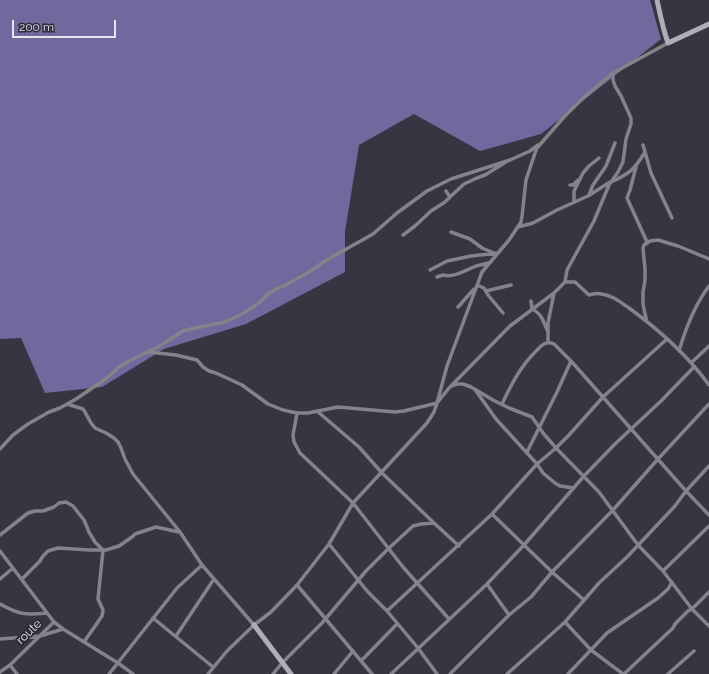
<!DOCTYPE html>
<style>
body{margin:0}
#map{position:relative;width:709px;height:674px;overflow:hidden;background:#373542;font-family:Raleway,sans-serif}
canvas{display:block}
.scale{position:absolute;left:12px;top:20px;width:104px;height:18px;box-sizing:border-box;border:2px solid #e5e4ec;border-top:0;padding-left:5px;font-size:12px;line-height:14px;white-space:nowrap;color:#e5e4ec;-webkit-text-stroke:3px #2d2b38;paint-order:stroke}
</style>
<div id="map">
<canvas width="709" height="674"></canvas>
<div class="scale">200 m</div>
</div>
<script>
const g = document.querySelector('canvas').getContext('2d');
g.lineJoin = 'round';
function fill(path, color) { g.fillStyle = color; g.fill(path, 'evenodd'); }
function strokePath(path, color, width, dash) { g.strokeStyle = color; g.lineWidth = width; g.lineCap = dash ? 'butt' : 'round'; g.setLineDash(dash || []); g.stroke(path); }
function drawText(font, color, halo, rows, align = 'center') {
  g.font = font + ' Raleway,sans-serif'; g.lineWidth = 4; g.setLineDash([]); g.textBaseline = 'middle'; g.strokeStyle = halo; g.fillStyle = color; for (const [text, x, y, turn = 0] of rows) {
    g.save(); g.translate(x, y); g.rotate((+turn || 0) * Math.PI / 180); g.textAlign = isNaN(turn) ? turn : align; if (halo) g.strokeText(text, 0, 0); g.fillText(text, 0, 0); g.restore();
  }
}
fill(new Path2D(`
 M0 0H650L661 39 541 134 480 151 414 114 359 145 345 232V272L246 324 164 349 102 387 45 393 21 338 0 339Z`), '#72689e');
strokePath(new Path2D(`
 M643 145 651 173 672 218
 M636 167 630 190 627 198 647 242
 M611 182C629 174 635 169 645 152
 M570 185H573L578 180
 M589 195 593 185 606 166 615 143
 M450 197 464 184 477 178 485 175 506 162
 M574 202V191L583 173 589 166 599 158
 M518 227 533 223 557 210 588 196 610 182
 M451 232 470 239 482 248 494 253
 M403 235 415 226 431 211 445 202 450 197 446 191
 M430 270 447 261 471 256 498 253
 M437 277 443 275C454 278 466 270 476 266 480 265 485 264 489 263
 M565 282H575L589 295C593 294 598 293 601 294 612 295 620 302 629 308 658 329 688 356 709 385
 M477 285 484 288 488 295 503 313
 M486 291 511 285
 M531 301 532 309C541 313 544 322 547 330
 M458 307 474 289
 M647 322 645 314 643 304V292L645 280V269L643 248 644 245 650 241 658 240 678 246 709 259
 M548 343V323L554 293
 M679 351C686 327 694 306 709 286
 M148 352 176 355 197 360 203 367 209 371 216 373 242 385 268 404 283 410 297 413H308L338 407 395 412 404 411 437 403 447 366 482 272 509 240 521 222 522 216 526 180 534 156 537 148 564 117 585 96 613 73 668 43
 M691 363 709 346
 M452 386 457 384H463L471 387 493 400 509 408 532 417 543 433 556 448 599 492 638 545 663 571 692 609 709 626
 M476 391 496 419 537 464 543 473 555 483 560 486 574 488
 M67 404 83 409 85 412 91 423 95 428 106 433 114 438 118 442 121 448 125 459 133 474 180 532 202 565 254 625
 M502 404C511 385 520 367 536 351 541 346 546 340 554 344L571 361 686 491 709 515
 M317 411 359 447 382 473 434 523 459 546
 M297 413 293 435 294 442 300 453 353 503 403 567 449 619
 M0 449 13 435 28 424 49 412 60 408 76 399 107 378 119 367 131 360 158 347 183 331 195 328 225 322 244 313 260 302 268 294 276 289 286 285 309 272 325 261 373 234 397 213 427 191 451 179 510 160 530 151 538 145
 M527 452 557 392 571 361
 M492 514 552 572 584 600
 M0 535 28 513 35 511H43L54 507 59 503 66 502 73 506 84 520 89 532 95 542 103 550 98 599 103 610 102 616 84 642
 M329 544 368 592 387 611 418 648 437 674
 M0 551 54 622 63 629 118 663 133 674
 M663 571 709 526
 M0 579 13 568
 M22 579 40 561 43 556 48 551 58 548 89 550H106L119 546 132 537 135 534 156 527 179 532
 M487 584 509 615
 M297 585 372 674
 M0 604C20 615 25 615 47 613
 M387 611 492 514 537 464 556 448 569 435 603 397 667 339
 M153 618 213 667
 M565 622 591 650 623 674
 M176 636 214 579
 M0 639 40 636 63 629
 M361 661 397 624
 M10 665 17 674
 M0 672 10 665 54 622
 M109 674 177 588 202 565
 M208 674 227 651 254 625 271 612 297 585 329 544 353 503 427 423 434 412 437 403 449 388 510 326 554 293 565 282 567 270 594 221 609 185 618 172 623 162 626 139 631 124V118L621 96 615 86 613 80V73
 M273 674 282 663 322 623 366 571 388 549 413 526 421 524 434 523
 M334 674 353 651
 M391 674 487 584 524 545 584 476 615 444 661 401 694 367
 M450 674 509 615 531 597 552 572 613 510 658 459 709 404
 M507 674 565 622 599 583 627 557 675 506 686 491 709 466
 M568 674 607 633 658 598 668 589 672 582
 M624 674 673 628 675 624 688 611 692 609 709 592
 M668 674 694 651`), '#84838a', 3.5);
strokePath(new Path2D(`
 M657 0C660 14 663 29 668 43L709 24
 M254 625 291 674`), '#afadb9', 5);
drawText('12px', '#e5e4ec', '#2d2b38', [
 ["route",29,632,-44]
]);
</script>
